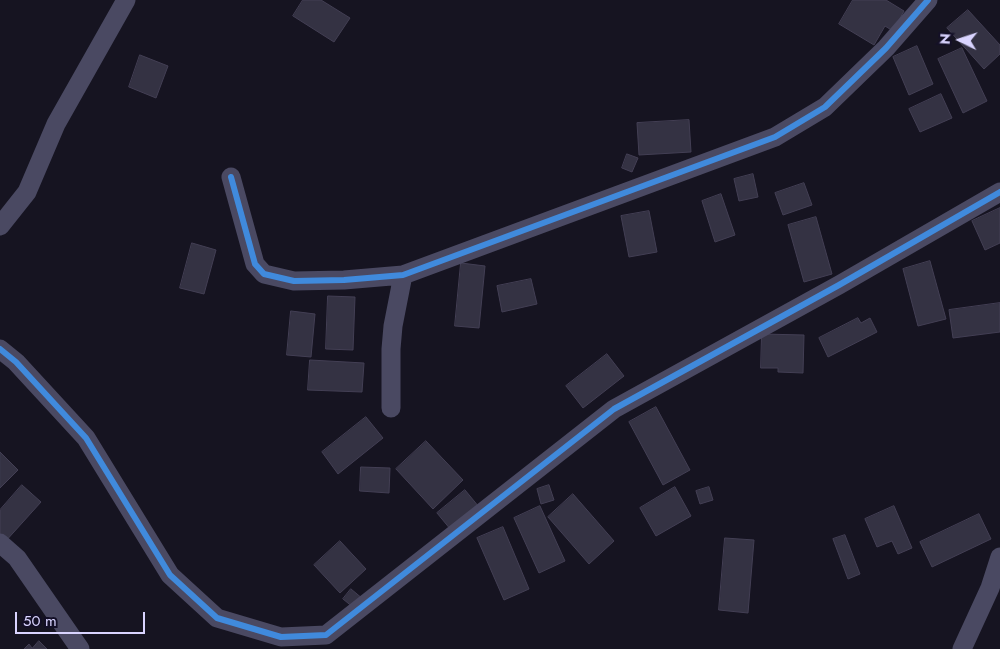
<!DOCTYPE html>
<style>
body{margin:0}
#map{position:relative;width:1000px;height:649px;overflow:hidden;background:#161421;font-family:Jost,sans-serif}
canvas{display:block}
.north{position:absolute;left:935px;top:15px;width:50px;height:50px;-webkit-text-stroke:4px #130f26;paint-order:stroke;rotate:274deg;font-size:14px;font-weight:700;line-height:20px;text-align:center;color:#d9d4ff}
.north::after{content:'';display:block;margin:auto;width:18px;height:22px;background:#d9d4ff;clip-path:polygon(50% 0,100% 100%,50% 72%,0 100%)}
.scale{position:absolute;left:15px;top:612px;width:130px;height:22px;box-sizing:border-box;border:2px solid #d9d4ff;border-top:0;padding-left:6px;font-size:15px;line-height:18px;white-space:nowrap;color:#d9d4ff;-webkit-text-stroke:4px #130f26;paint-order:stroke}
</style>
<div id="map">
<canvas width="1000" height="649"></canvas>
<div class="north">N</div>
<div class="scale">50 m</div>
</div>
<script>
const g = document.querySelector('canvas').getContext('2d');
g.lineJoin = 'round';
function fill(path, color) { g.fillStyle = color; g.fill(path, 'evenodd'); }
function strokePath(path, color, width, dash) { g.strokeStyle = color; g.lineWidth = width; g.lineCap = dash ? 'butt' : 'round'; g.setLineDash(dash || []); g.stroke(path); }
const building = new Path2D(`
 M303 0H321L350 18 334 42 293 16Z
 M853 0H886L904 11 893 31 885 26 874 45 839 24Z
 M968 10 1000 45V54L984 69 947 28Z
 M917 46 933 84 909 95 893 57Z
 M962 48 987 101 963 113 938 59Z
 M140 55 168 66 156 98 129 87Z
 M941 94 952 118 920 132 909 109Z
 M689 120 691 152 639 155 637 123Z
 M627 154 638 158 632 172 622 168Z
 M753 174 758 197 739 201 734 179Z
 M804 183 812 205 783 215 775 193Z
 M721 194 735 235 715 242 702 201Z
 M1000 208V243L985 250 972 221Z
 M649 211 657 252 629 257 621 216Z
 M816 217 832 274 804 282 788 225Z
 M192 243 216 250 204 294 180 288Z
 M930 261 946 319 918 326 903 269Z
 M461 263 485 266 479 328 455 326Z
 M531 279 537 304 502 312 497 286Z
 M328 296 355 297 353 350 326 349Z
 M1000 303V332L953 338 949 310Z
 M291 311 315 314 311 357 287 355Z
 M858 318 861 323 870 318 877 332 828 357 819 338Z
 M762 334 804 335 803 373 778 372V368H761Z
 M607 354 624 376 583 408 566 386Z
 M310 360 364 363 362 392 308 390Z
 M656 407 690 470 663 485 629 422Z
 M366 417 383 438 338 474 322 452Z
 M426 441 463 480 433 509 396 469Z
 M0 452 18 470 0 488Z
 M361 467 390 468 389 493 360 491Z
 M22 485 41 502 4 543 0 539V510Z
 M549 485 554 500 541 504 537 489Z
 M675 487 691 516 656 536 640 508Z
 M709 487 713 500 700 504 696 491Z
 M465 490 479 507 451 530 437 513Z
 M573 494 614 541 589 564 548 517Z
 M540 506 565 561 539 573 514 518Z
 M894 506 912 548 898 554 892 541 877 547 865 519Z
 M979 514 991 539 932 567 920 542Z
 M503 527 529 589 504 600 477 538Z
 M845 535 860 574 848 579 833 539Z
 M725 538 754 540 748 613 719 610Z
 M340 541 366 569 340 593 314 565Z
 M351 589 363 599 354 608 343 599Z
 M39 641 47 649H24L29 644 32 648Z`);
fill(building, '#343243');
strokePath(building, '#433f54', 1);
strokePath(new Path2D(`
 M231 177 255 264 264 274 294 281 344 280 403 275 775 137 825 107 886 48 928 0
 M0 226 27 192 56 124 126 0
 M0 349 16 362 86 438 170 575 217 618 281 637 326 635 614 409 839 285 1000 192
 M391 408V349L393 326 403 275
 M0 543 17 558 80 649
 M962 649 990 588 1000 557`), '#4a4962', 19);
strokePath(new Path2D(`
 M231 177 255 264 264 274 294 281 344 280 403 275 775 137 825 107 886 48 928 0
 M0 349 16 362 86 438 170 575 217 618 281 637 326 635 614 409 839 285 1000 192`), '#408adc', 6);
</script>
